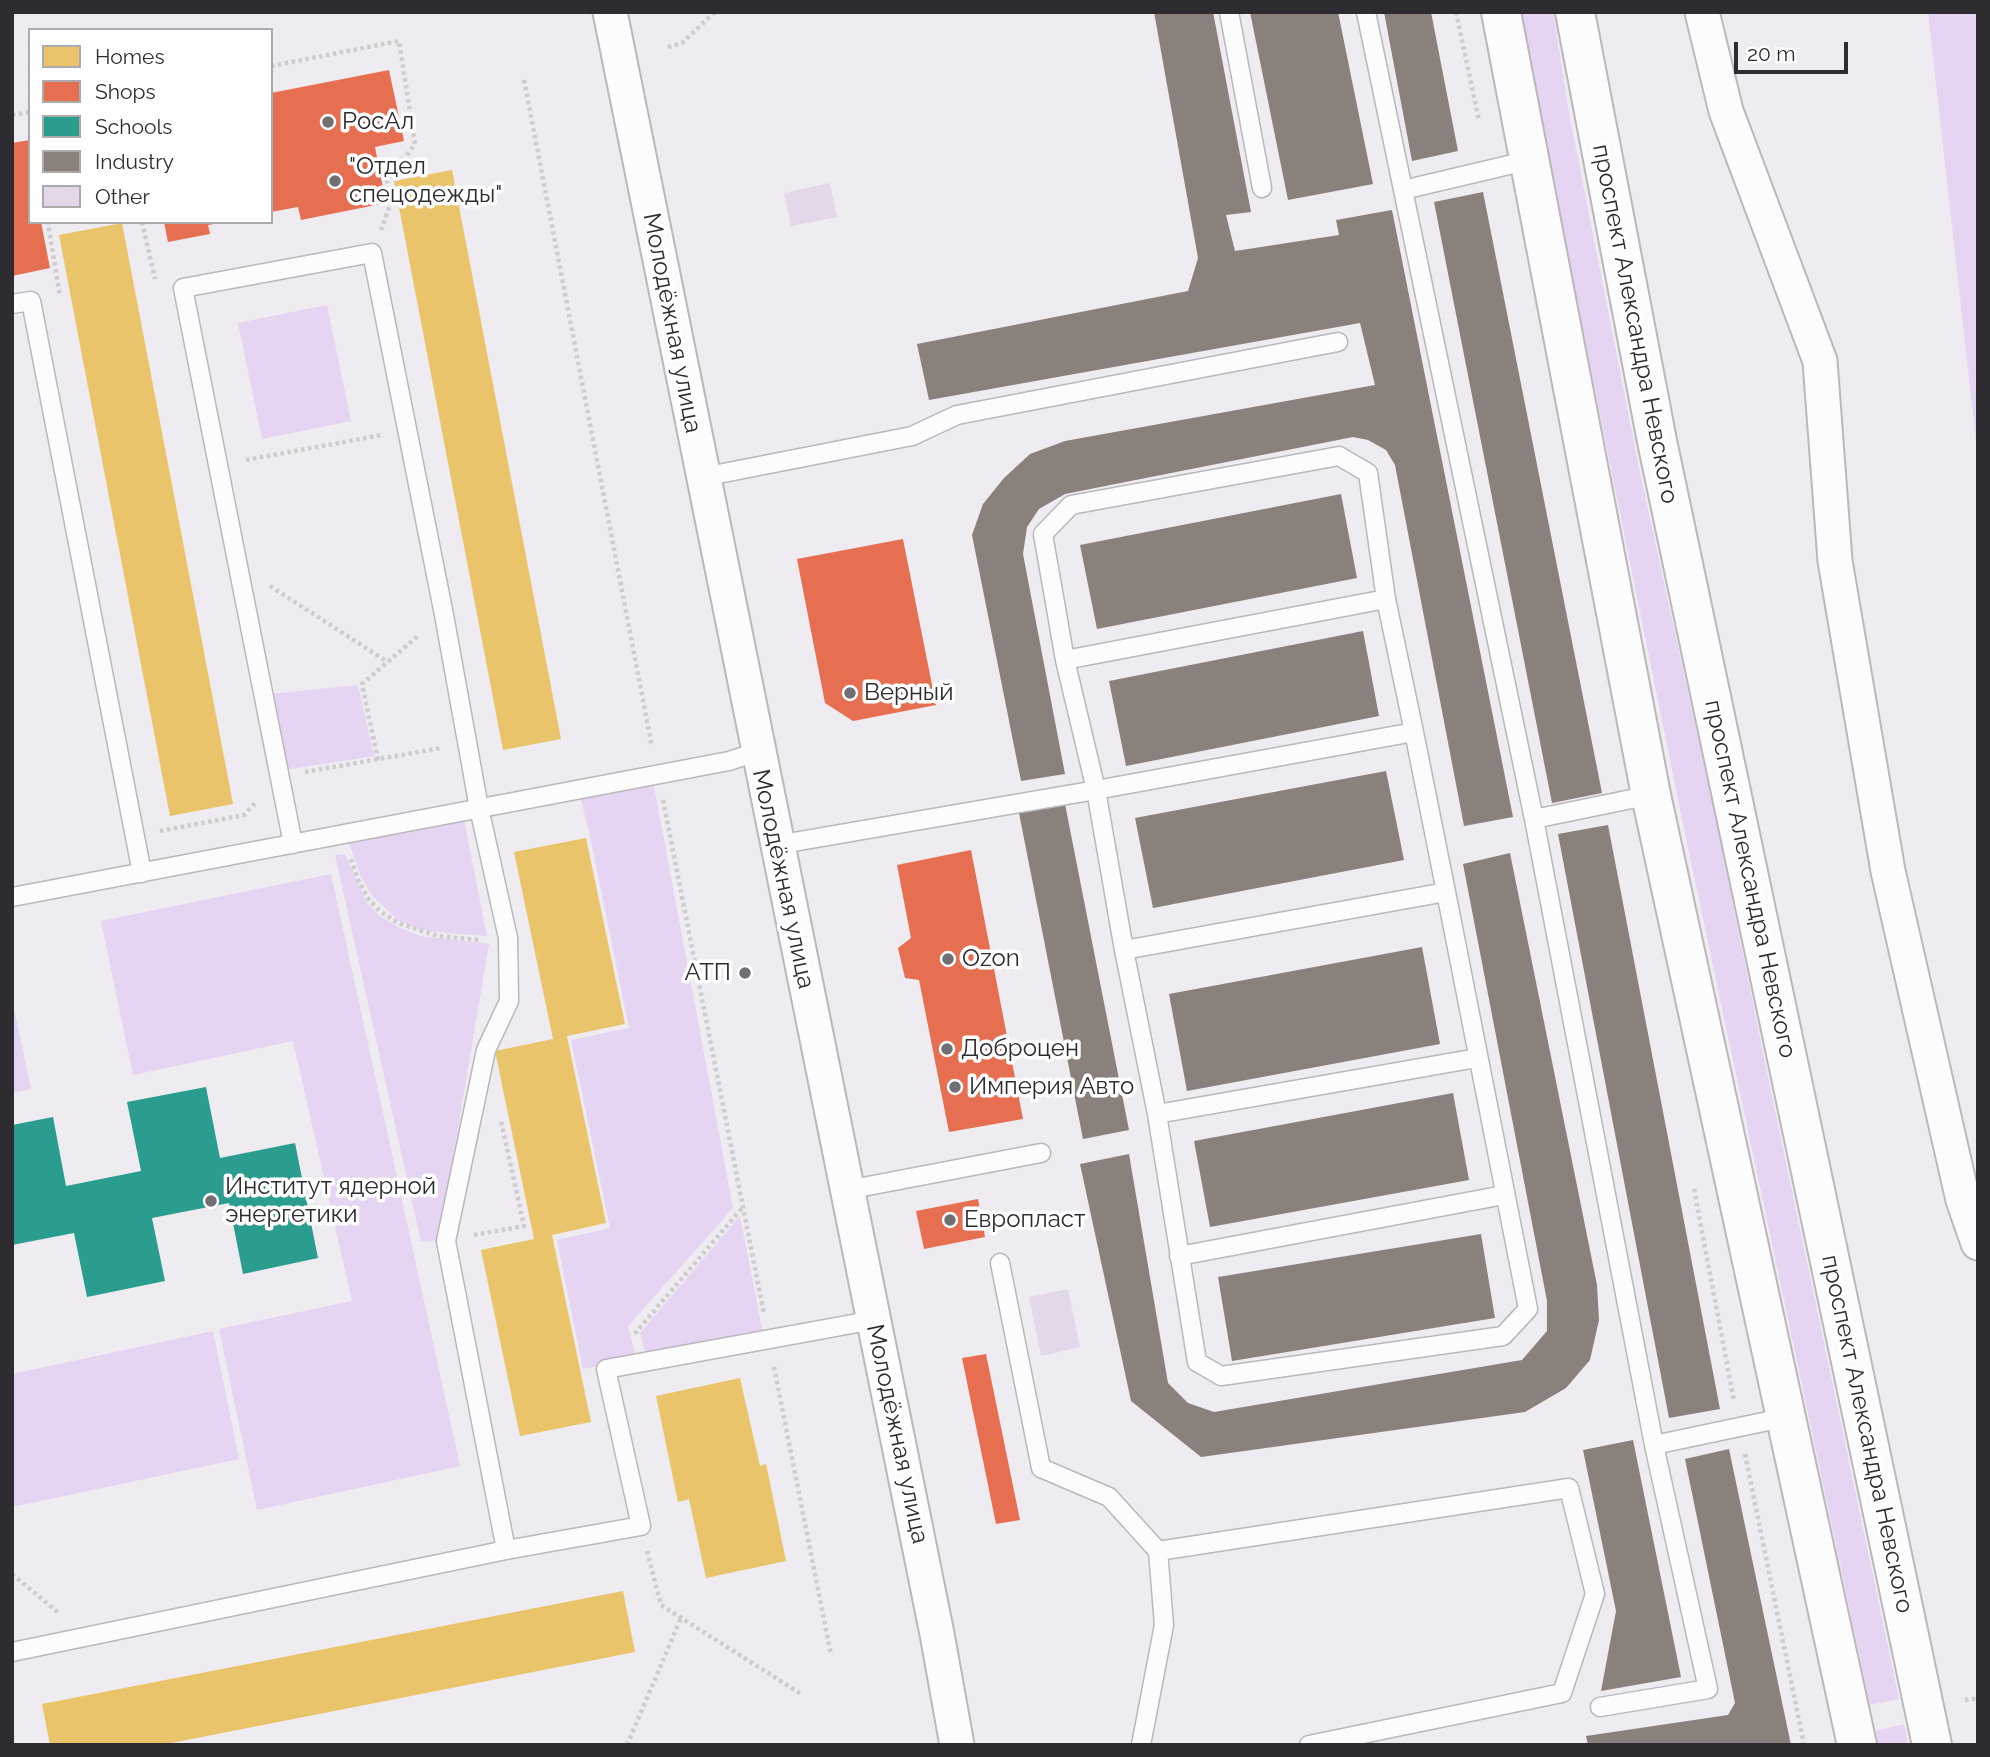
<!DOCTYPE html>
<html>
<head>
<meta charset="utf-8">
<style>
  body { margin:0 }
  #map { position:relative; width:1990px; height:1757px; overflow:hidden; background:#eeebf1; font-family:Raleway,sans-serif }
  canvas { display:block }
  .frame { position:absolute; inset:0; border:14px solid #2e2c30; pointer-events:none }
  .legend { position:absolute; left:28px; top:28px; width:245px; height:196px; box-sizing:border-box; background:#fff; border:2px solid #ababac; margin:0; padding:9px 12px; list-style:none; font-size:21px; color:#2e2c30 }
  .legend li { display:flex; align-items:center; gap:14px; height:35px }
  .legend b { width:35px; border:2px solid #ababac }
  .scale { position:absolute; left:1734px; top:42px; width:114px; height:32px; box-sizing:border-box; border:4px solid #2e2c30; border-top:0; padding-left:9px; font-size:21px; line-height:24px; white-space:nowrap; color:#2e2c30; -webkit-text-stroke:5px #fff; paint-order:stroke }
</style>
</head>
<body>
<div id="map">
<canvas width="1990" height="1757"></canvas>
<div class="frame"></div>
<ul class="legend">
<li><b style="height:19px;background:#e9c46a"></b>Homes</li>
<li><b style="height:19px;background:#e76f51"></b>Shops</li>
<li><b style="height:19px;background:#2a9d8f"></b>Schools</li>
<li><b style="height:19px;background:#8a817c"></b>Industry</li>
<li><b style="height:19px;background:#e2d8ea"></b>Other</li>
</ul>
<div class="scale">20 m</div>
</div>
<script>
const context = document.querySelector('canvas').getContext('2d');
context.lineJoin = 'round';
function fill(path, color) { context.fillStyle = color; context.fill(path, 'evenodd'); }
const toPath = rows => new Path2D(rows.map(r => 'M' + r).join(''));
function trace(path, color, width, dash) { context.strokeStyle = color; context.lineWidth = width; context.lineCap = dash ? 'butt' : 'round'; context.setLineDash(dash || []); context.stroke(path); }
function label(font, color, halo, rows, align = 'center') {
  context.font = font + ' Raleway,sans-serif'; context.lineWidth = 7; context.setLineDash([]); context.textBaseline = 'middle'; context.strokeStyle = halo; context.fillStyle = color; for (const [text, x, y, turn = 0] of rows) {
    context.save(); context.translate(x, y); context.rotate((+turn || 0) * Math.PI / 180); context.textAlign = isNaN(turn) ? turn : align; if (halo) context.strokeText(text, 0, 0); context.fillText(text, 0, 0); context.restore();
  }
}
fill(toPath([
  [1522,12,1553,12,1569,113,1639,468,1718,830,1770,1087,1899,1699,1870,1705,1683,824,1541,123],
  [1928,12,1978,12,1978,458],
  [327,305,351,421,262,439,238,323],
  [358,685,374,756,285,770,270,694],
  [653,781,733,1208,628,1326,636,1358,583,1369,557,1240,610,1228,571,1040,629,1028,590,836,580,796],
  [463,815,487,936,437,932,415,928,398,920,372,896,361,876,347,838],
  [345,854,367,903,380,916,398,927,420,936,489,944,439,1240,421,1242,335,855],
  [331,874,460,1466,257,1510,219,1329,352,1301,293,1041,133,1075,101,921],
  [12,999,31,1089,12,1093],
  [740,1216,763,1334,647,1358,640,1333],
  [213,1331,239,1459,12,1507,12,1374],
  [1904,1724,1908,1745,1879,1745,1876,1731]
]), '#e6d4f3');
fill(toPath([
  [452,170,561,739,503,750,394,181],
  [122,223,233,804,170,816,59,235],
  [586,838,625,1024,567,1036,606,1223,552,1235,591,1422,520,1436,481,1250,534,1239,495,1051,553,1039,514,852],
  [740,1378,760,1466,766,1464,786,1561,706,1578,689,1499,678,1502,656,1396],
  [623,1591,635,1652,161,1745,50,1745,42,1704]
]), '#e9c46a');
fill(toPath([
  [389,70,404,141,375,147,386,203,301,220,298,207,271,212,271,93],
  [30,140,30,222,41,222,50,268,12,276,12,143],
  [164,222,214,222,214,224,208,225,210,234,168,242],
  [903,539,936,705,853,721,825,703,797,559],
  [971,850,1023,1119,949,1132,919,980,905,978,898,948,911,938,897,865],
  [978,1199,985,1237,924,1249,916,1211],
  [986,1354,1020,1520,996,1524,962,1358]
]), '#e76f51');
fill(toPath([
  [206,1087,220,1158,295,1143,318,1258,243,1274,229,1203,152,1218,165,1281,87,1297,74,1233,12,1245,12,1125,53,1117,66,1186,141,1171,127,1102]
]), '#2a9d8f');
fill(toPath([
  [1154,12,1213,12,1251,212,1226,215,1235,251,1339,235,1336,220,1392,210,1513,817,1464,826,1395,465,1386,450,1368,440,1353,437,1065,494,1039,509,1027,527,1023,554,1065,774,1021,781,972,535,983,504,1004,478,1030,454,1065,441,1375,385,1360,323,929,400,917,344,1188,291,1198,258],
  [1250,12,1338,12,1373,184,1288,200],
  [1384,12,1431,12,1458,151,1412,161],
  [1483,192,1602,793,1552,803,1434,202],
  [1341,494,1357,578,1097,629,1080,545],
  [1363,631,1379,716,1126,766,1109,681],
  [1386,771,1404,860,1153,908,1135,818],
  [1065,804,1129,1130,1083,1139,1019,813],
  [1608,825,1720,1409,1669,1418,1558,834],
  [1510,853,1597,1285,1599,1320,1590,1360,1566,1388,1525,1412,1201,1457,1131,1401,1080,1164,1129,1154,1168,1383,1188,1403,1214,1412,1522,1360,1547,1331,1547,1301,1463,864],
  [1422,947,1440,1044,1187,1091,1169,994],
  [1453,1093,1469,1180,1210,1227,1194,1141],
  [1481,1234,1495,1318,1232,1361,1218,1277],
  [1633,1440,1681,1677,1601,1691,1616,1611,1583,1450],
  [1729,1449,1791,1745,1588,1745,1586,1736,1728,1715,1735,1703,1685,1459]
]), '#8a817c');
fill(toPath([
  [830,183,837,217,791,226,784,193],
  [1068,1289,1080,1347,1041,1356,1029,1297]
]), '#e2d8ea');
const lane = toPath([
  [1229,12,1262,188],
  [1366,12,1534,819,1654,1445,1708,1689,1600,1707],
  [1403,190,1530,160],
  [12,304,31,301,142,873],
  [703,477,912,436,957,415,1338,342],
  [1065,660,1386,599],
  [1534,819,1651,795],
  [776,845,1096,790,1124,950,1157,1114,1197,1362,1221,1376,1503,1336,1528,1309,1446,892,1414,732,1386,599,1368,473,1339,456,1071,505,1043,534,1065,660,1096,790,1414,732],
  [12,897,729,761,757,752],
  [1124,950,1446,892],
  [1157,1114,1477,1058],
  [847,1190,1041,1153],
  [1179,1256,1504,1195],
  [1000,1263,1041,1468,1109,1497,1158,1551],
  [1654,1445,1787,1417],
  [506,1550,641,1526,606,1369,874,1320],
  [12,1652,506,1550,446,1241,486,1050,509,1001,508,938,479,808,444,615,372,253,183,288,293,844],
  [1141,1745,1164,1625,1158,1551,1569,1488,1595,1594,1562,1693,1309,1745]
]);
const street = toPath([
  [610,12,937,1634,957,1745],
  [1702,12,1726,111,1820,361,1835,561,1888,871,1963,1200,1978,1243]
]);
const secondary = toPath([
  [1501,12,1651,795,1857,1745],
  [1575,12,1657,441,1932,1745]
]);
trace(lane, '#bab8bc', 21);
trace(street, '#bab8bc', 37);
trace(secondary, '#bab8bc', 42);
trace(toPath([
  [1456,12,1479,121],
  [668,47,682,43,715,12],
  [271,66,399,41,415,144,387,181,391,202,381,230],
  [524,80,652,747],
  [12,115,30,112],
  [50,222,48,223,60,296],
  [142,222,155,279],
  [246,460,382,435],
  [270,586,386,661],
  [378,760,362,684,419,635],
  [305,772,441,748],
  [663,800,764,1314],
  [160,831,244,815,256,802],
  [351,859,358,880,369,900,380,911,398,923,438,936,479,940],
  [1694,1189,1734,1401],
  [474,1235,524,1226,501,1121],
  [637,1334,636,1332,743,1207],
  [774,1367,831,1655],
  [1745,1454,1804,1745],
  [647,1551,661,1605,801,1694],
  [12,1574,60,1614],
  [1965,1700,1978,1698],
  [627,1745,681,1618]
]), '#cecdce', 4.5, [3.5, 3.5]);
trace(lane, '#fcfcfd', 18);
trace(street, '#fcfcfd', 33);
trace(secondary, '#fcfcfd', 38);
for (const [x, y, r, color] of [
  [328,122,7,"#716f74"],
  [335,181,7,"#716f74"],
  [850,693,7,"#716f74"],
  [948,959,7,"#716f74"],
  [745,973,7,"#716f74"],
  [947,1049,7,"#716f74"],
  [955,1087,7,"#716f74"],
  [211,1201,7,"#716f74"],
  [950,1220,7,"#716f74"]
]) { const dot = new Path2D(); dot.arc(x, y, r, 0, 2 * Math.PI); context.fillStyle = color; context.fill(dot); trace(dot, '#fff', 2.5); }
label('24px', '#2e2c30', '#fff', [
  ["РосАл",342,122],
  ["\"Отдел",349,167],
  ["спецодежды\"",349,195],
  ["Верный",864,693],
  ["Ozon",962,959],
  ["АТП",731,973,"right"],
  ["Доброцен",961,1049],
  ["Империя Авто",969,1087],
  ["Институт ядерной",225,1187],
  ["энергетики",225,1215],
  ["Европласт",964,1220]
], 'left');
label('24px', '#2e2c30', '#fff', [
  ["Молодёжная улица",672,323,79],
  ["проспект Александра Невского",1635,324,79],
  ["Молодёжная улица",783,879,78],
  ["проспект Александра Невского",1750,879,78],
  ["Молодёжная улица",897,1434,78],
  ["проспект Александра Невского",1867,1434,78]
]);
</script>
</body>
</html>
